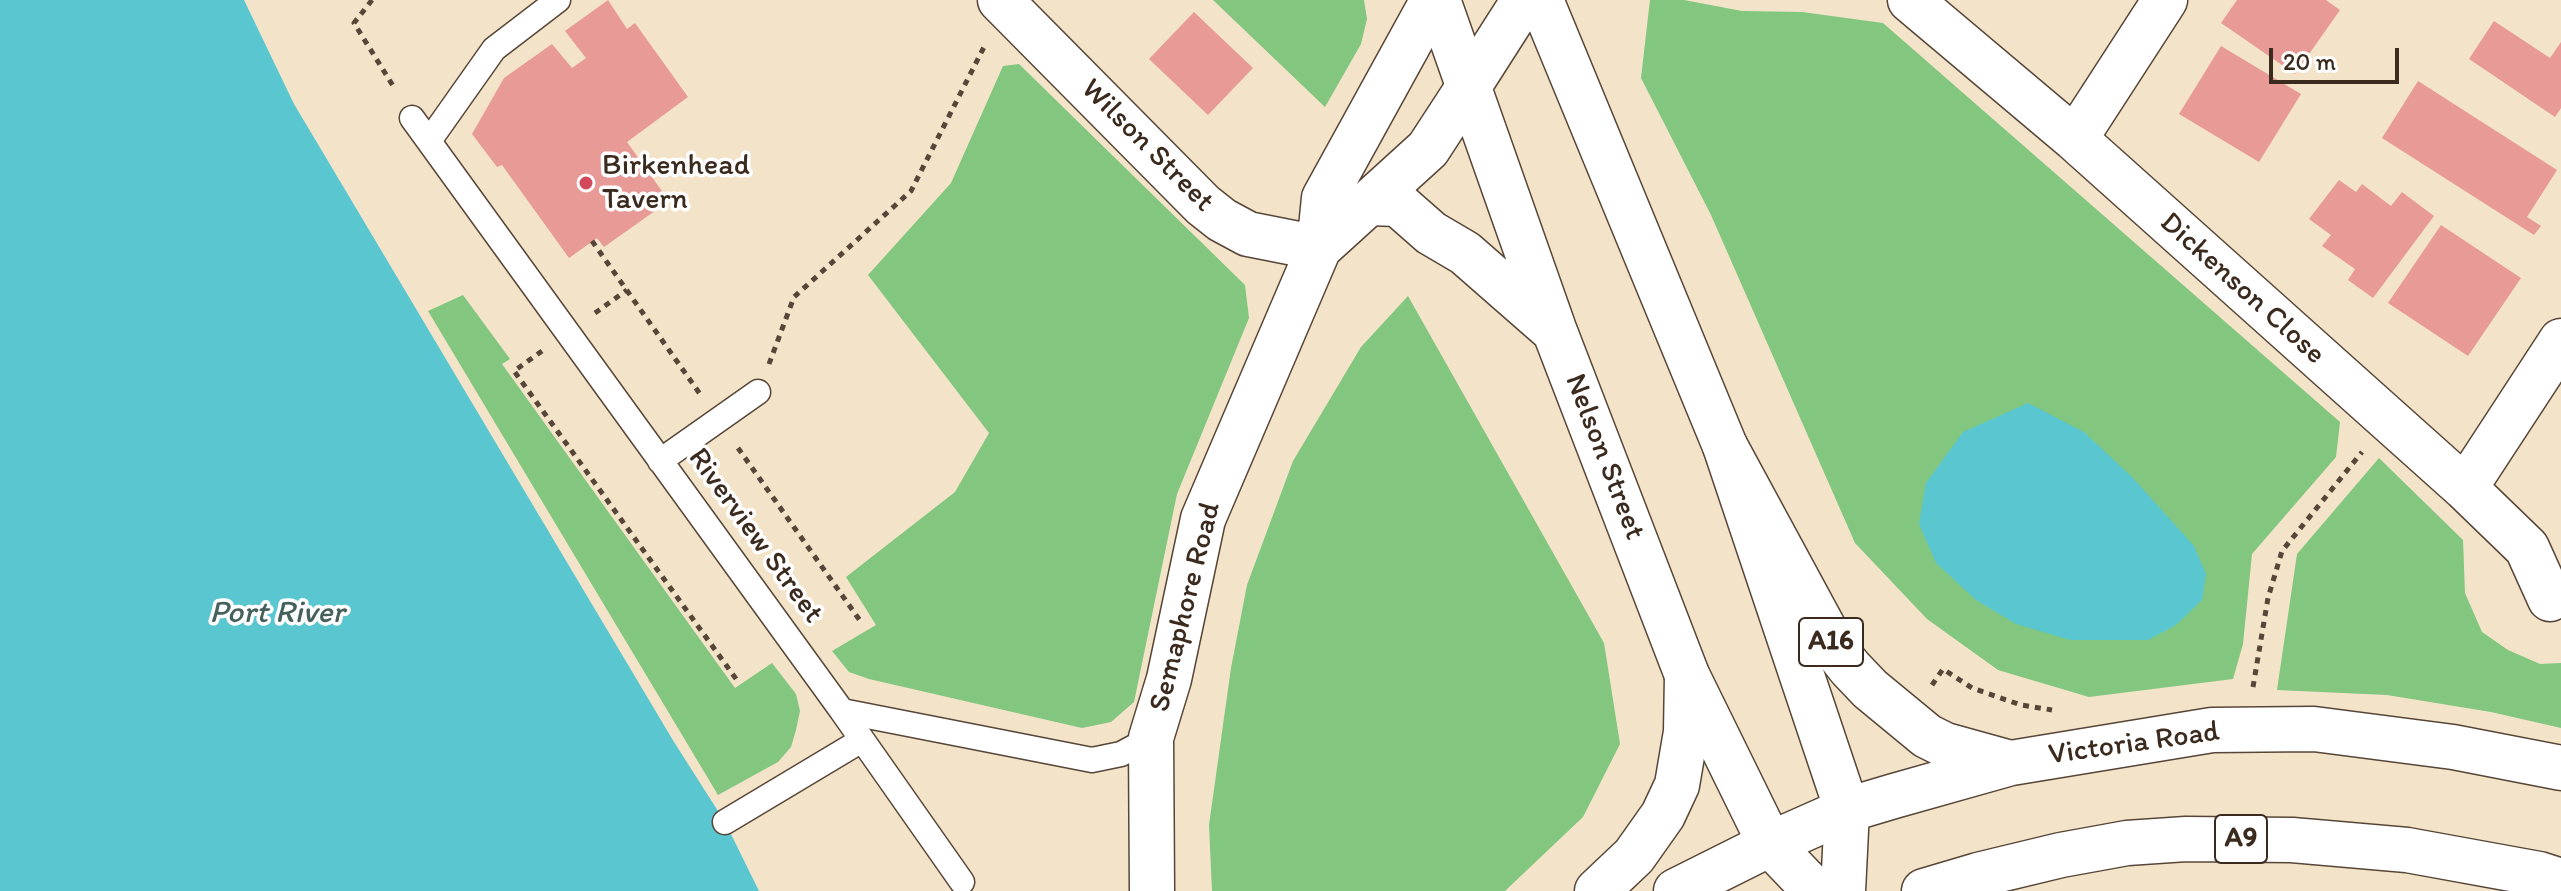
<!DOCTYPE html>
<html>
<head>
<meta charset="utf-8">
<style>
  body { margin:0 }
  #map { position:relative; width:2561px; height:891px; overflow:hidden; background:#f3e3c8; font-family:Itim,sans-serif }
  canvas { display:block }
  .scale { position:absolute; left:2269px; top:48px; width:130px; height:36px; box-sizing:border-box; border:4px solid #3b2a1e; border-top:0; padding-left:10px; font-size:24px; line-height:28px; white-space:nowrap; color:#3b2a1e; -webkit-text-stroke:6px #fff; paint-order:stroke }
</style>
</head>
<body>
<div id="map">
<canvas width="2561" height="891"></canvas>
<div class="scale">20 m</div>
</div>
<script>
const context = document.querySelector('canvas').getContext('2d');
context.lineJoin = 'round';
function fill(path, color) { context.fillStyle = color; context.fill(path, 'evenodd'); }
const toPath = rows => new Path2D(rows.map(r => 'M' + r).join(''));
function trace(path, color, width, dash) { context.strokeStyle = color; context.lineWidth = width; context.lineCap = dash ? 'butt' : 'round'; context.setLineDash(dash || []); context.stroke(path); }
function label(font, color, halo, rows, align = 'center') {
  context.font = font + ' Itim,sans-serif'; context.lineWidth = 7; context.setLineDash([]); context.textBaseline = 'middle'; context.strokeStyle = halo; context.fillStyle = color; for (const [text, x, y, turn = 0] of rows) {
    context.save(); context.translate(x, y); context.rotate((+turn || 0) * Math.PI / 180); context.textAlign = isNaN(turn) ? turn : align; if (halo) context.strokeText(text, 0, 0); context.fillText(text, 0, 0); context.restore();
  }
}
fill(toPath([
  [1213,0,1364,0,1367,19,1361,44,1325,107],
  [1650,0,1684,0,1742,11,1802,12,1883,23,2340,422,2336,457,2252,554,2243,644,2233,679,2089,697,1998,670,1927,619,1855,543,1711,215,1641,78],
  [1019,64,1245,285,1249,318,1177,494,1134,702,1111,722,1082,728,869,679,849,672,832,651,876,625,846,577,955,492,989,433,868,275,951,183,1003,66],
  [463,295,510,359,502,364,735,688,772,663,796,694,800,711,796,730,791,747,778,762,718,795,428,311],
  [1408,296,1604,643,1620,744,1583,817,1505,891,1212,891,1209,825,1231,668,1247,585,1293,461,1361,347],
  [2379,458,2463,540,2465,593,2482,632,2508,650,2540,664,2561,663,2561,728,2491,712,2387,695,2277,690,2297,554]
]), '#82c67f');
fill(toPath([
  [0,0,244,0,294,104,674,742,725,822,759,891,0,891],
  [2028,403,2084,432,2133,478,2194,546,2206,574,2202,600,2176,625,2148,640,2070,640,2016,624,1976,600,1936,563,1919,524,1926,483,1963,432]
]), '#59c6d0');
fill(toPath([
  [608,0,627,29,635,23,688,97,627,142,669,201,604,247,597,238,569,258,502,165,497,167,472,134,504,78,552,44,572,68,586,58,565,31],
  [2237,0,2326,0,2340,10,2295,74,2221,23],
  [1194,12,1253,68,1208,115,1149,59],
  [2494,21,2550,58,2561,42,2561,108,2555,117,2469,59],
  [2221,46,2301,94,2259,162,2179,114],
  [2418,81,2557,170,2527,217,2541,226,2534,235,2382,138],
  [2339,180,2356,192,2362,184,2391,206,2402,192,2434,216,2373,298,2348,280,2355,269,2322,246,2331,235,2309,219],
  [2441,225,2521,278,2468,356,2388,303]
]), '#e79a96');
const lane = toPath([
  [412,118,842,711,1092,760,1121,754,1151,738],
  [429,141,494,49,558,0],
  [660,461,758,392],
  [842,711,962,882],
  [725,822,862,740]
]);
const street = toPath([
  [1000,0,1203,205,1222,220,1248,234,1319,248],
  [1910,0,2075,139,2465,488,2527,548,2550,599],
  [2075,139,2165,0],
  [1319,248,1428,149,1469,86],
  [2465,488,2561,341],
  [1152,891,1151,738,1169,679,1203,519,1319,248,1324,198,1433,0]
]);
const secondary = toPath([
  [1438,0,1555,332,1687,675,1770,844,1815,891],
  [1541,0,1725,446,1847,810,1843,891],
  [1469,86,1524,0],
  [1369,203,1398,204,1431,233,1465,253,1553,330]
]);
const highway = toPath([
  [1725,446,1835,649,1850,668,1870,689,1927,736,1945,745,2010,763],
  [1597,891,1634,856,1663,815,1677,785,1686,732,1687,675],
  [1676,891,1770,844,1847,810,1894,796,2011,763,2212,730,2314,729,2453,747,2561,768],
  [1924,891,1978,875,2061,855,2127,843,2186,839,2292,840,2407,850,2539,874,2561,881]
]);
trace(lane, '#574638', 27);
trace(street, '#574638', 47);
trace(secondary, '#574638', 47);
trace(highway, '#574638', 47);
trace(toPath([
  [372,0,354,23,395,89],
  [592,241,700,394],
  [595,313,627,290],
  [542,351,514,371,739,683],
  [769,364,794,297,911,191,984,47],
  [738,448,861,622],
  [1932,685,1943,669,1972,688,2021,705,2052,710],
  [2253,687,2268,598,2282,551,2362,452]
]), '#574638', 5, [6, 6]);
trace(lane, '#fff', 24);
trace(street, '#fff', 44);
trace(secondary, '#fff', 44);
trace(highway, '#fff', 44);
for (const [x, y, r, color] of [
  [586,183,8,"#d1495b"]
]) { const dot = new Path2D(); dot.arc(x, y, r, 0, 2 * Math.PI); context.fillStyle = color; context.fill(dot); trace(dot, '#fff', 3); }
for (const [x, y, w] of [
  [1831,642,64],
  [2241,839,52]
]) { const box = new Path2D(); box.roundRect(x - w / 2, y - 24, w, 48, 6); context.fillStyle = '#fff'; context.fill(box); trace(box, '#3b2a1e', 2); }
label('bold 28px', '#3b2a1e', null, [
  ["A16",1831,642],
  ["A9",2241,839]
]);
label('30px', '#3b2a1e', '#fff', [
  ["Wilson Street",1147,146,45],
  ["Dickenson Close",2242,289,42],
  ["Nelson Street",1604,457,69],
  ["Riverview Street",755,536,54],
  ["Semaphore Road",1186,607,-76],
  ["Victoria Road",2134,744,-8]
]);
label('30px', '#3b2a1e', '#fff', [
  ["Birkenhead",602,166],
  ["Tavern",602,200]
], 'left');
label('italic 32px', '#46615c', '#fff', [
  ["Port River",277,614]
]);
</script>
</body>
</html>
